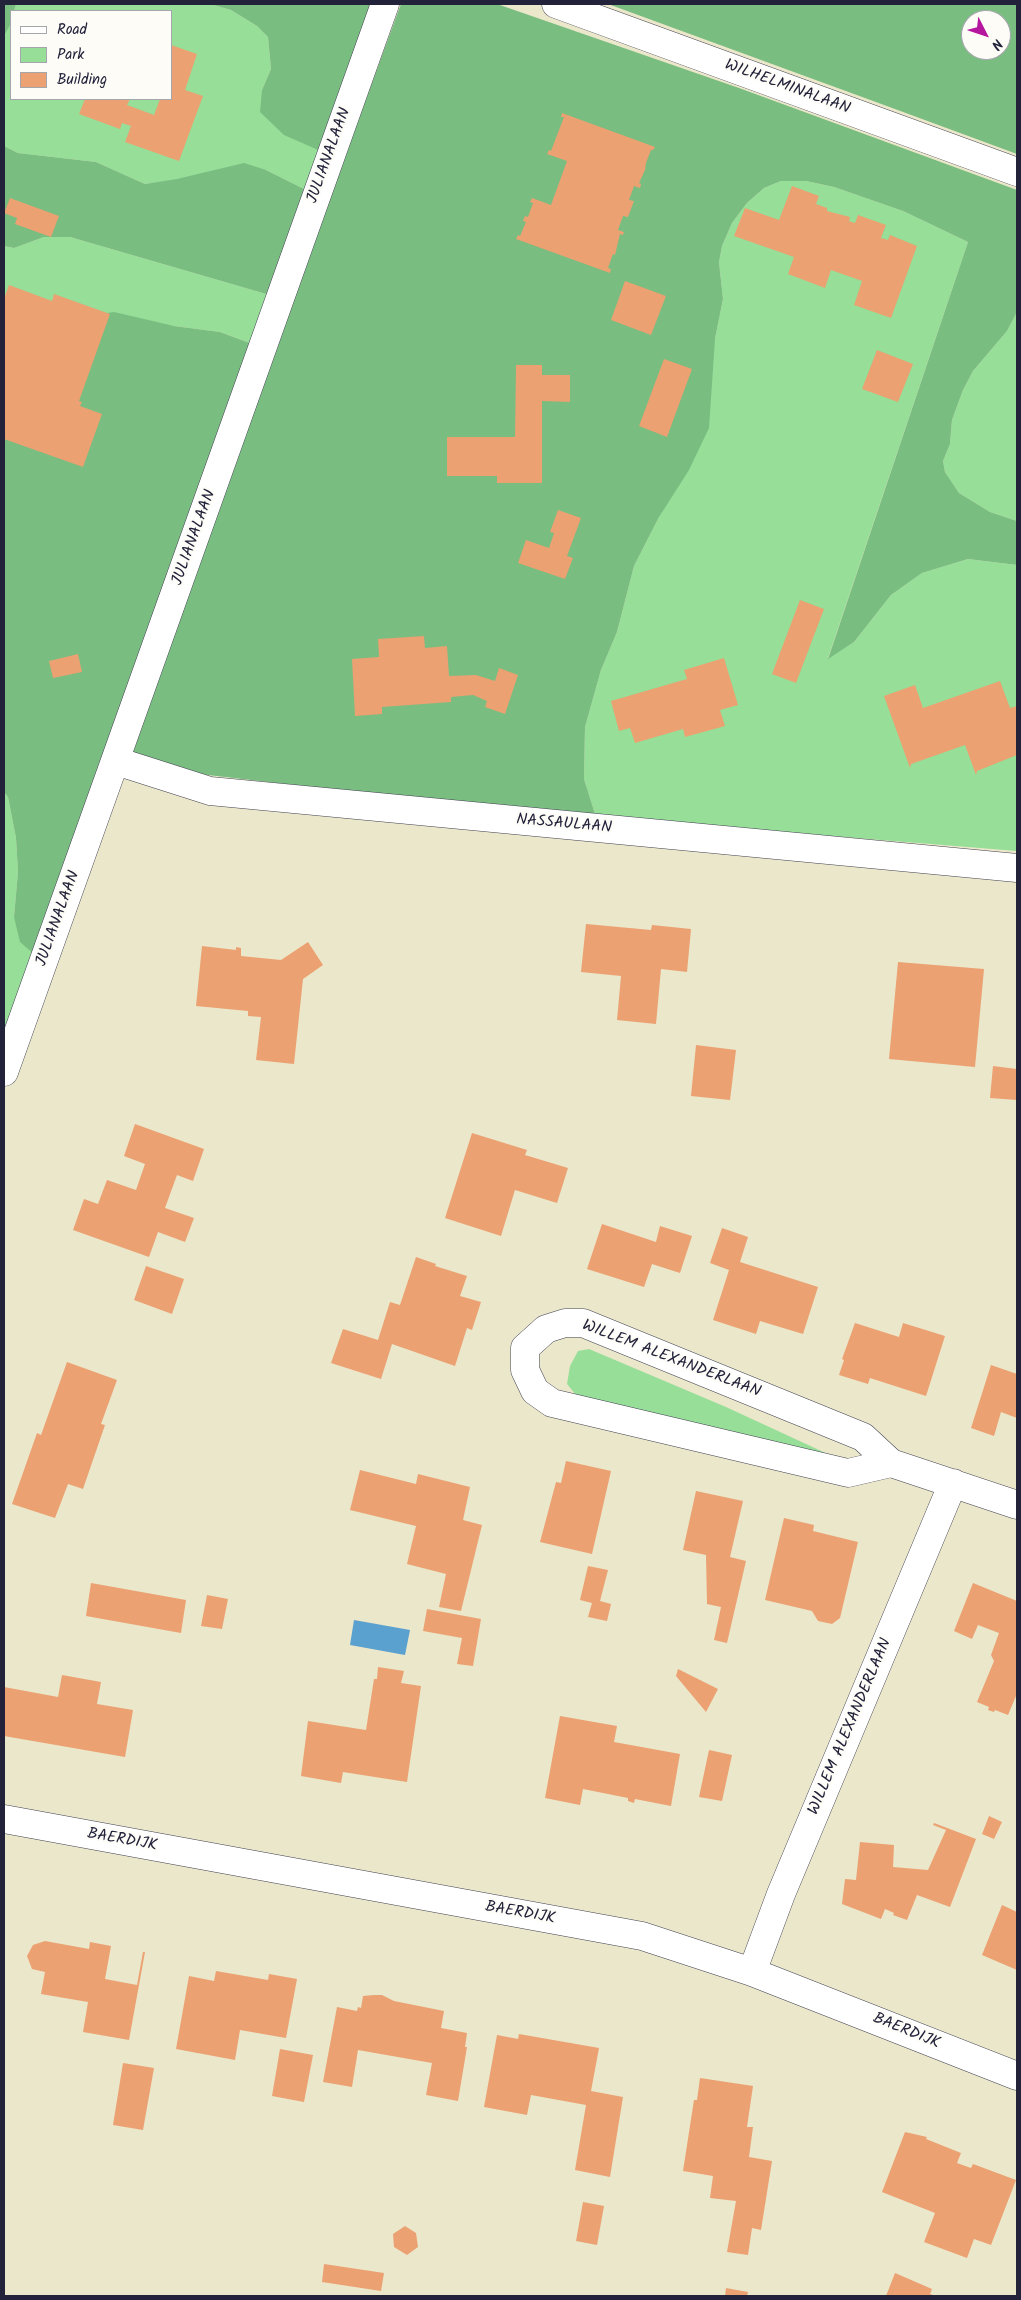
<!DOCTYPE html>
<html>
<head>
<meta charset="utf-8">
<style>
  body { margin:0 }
  #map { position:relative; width:1021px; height:2300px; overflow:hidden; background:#ebe7ca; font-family:Kalam,sans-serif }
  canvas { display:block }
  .frame { position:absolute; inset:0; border:5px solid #22223b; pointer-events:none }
  .legend { position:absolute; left:10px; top:10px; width:162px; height:90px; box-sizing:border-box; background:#fdfcf7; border:1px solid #a5a5ac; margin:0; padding:6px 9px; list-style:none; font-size:15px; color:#22223b }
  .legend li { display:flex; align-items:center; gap:10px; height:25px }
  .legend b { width:25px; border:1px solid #a5a5ac }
  .north { position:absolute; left:961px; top:10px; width:50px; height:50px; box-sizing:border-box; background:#fdfcf7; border:1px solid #a5a5ac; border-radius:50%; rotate:131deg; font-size:14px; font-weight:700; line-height:20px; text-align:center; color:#22223b }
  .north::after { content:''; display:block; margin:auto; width:18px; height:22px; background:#b5179e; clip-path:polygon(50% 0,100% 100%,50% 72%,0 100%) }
</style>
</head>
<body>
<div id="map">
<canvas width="1021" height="2300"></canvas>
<div class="frame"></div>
<ul class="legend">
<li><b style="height:6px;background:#fff"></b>Road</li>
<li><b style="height:14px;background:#97de98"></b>Park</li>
<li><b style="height:14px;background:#eba172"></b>Building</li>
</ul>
<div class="north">N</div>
</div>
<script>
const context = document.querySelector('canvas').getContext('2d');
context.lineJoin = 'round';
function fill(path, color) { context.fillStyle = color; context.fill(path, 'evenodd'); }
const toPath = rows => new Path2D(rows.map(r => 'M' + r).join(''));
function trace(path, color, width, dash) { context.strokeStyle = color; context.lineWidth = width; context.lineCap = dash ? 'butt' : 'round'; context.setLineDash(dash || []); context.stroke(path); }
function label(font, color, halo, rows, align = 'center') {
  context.font = font + ' Kalam,sans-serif'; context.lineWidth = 4.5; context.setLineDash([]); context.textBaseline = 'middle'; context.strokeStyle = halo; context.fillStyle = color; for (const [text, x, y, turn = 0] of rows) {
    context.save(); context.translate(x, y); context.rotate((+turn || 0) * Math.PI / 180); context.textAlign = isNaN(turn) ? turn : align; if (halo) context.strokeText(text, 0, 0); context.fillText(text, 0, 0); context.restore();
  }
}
fill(toPath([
  [16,4,210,4,231,10,257,26,268,37,271,69,262,90,325,153,310,192,266,170,145,184,96,162,18,153,4,146,4,36,11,20,11,99,171,99,171,11,14,11],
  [781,181,806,181,834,187,903,211,968,242,828,658,854,642,891,595,922,573,968,559,1017,565,1017,851,596,817,584,779,585,727,601,670,617,632,634,566,659,517,715,339,723,299,719,262,722,246,732,223,747,203,764,188],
  [44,237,70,237,273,296,255,345,220,332,174,326,4,414,4,246,14,248],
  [1017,312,1017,521,990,512,959,493,945,472,943,461,950,444,952,420,963,390,973,371,1007,331],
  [4,792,8,797,16,838,18,872,14,917,35,955,4,1040],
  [589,1349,726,1407,832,1456,576,1395,567,1384,570,1366,578,1351]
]), '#97de98');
fill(toPath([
  [4,4,16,4,14,11,11,11,10,25,4,36],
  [210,4,379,4,325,153,284,135,260,112,262,90,271,69,268,37,257,26,231,10],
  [401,4,497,4,739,88,1017,190,1017,312,1007,331,973,371,963,390,952,420,950,444,943,461,945,472,959,493,990,512,1017,521,1017,565,968,559,922,573,891,595,854,642,828,659,968,242,903,211,834,187,806,181,781,181,764,188,747,203,732,223,722,246,719,262,723,299,715,339,709,428,689,470,659,517,634,566,617,632,601,670,585,727,584,779,596,817,503,809,121,765],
  [608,4,1017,4,1017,154,895,109],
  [971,20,1001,20,1001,50,971,50],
  [4,146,18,153,96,162,145,184,177,179,244,163,266,170,310,192,273,296,70,237,44,237,14,248,4,246],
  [114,312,174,326,220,332,255,345,35,955,20,942,14,917,18,872,16,838,8,797,4,792,4,414,44,315,94,315]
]), '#79bd80');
fill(toPath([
  [354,1620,410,1630,405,1655,350,1645]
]), '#5aa1d0');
fill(toPath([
  [171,45,197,54,185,90,203,96,179,161,125,142,131,126,122,123,120,129,79,114,85,99,130,99,127,105,154,115,160,99,171,99],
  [562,113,655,147,653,150,651,150,646,163,645,170,639,183,641,184,640,188,634,186,629,200,634,201,628,217,623,216,618,230,624,232,623,235,620,234,615,255,613,254,608,268,611,269,610,273,516,239,518,235,520,236,526,222,523,221,525,216,528,217,533,203,530,202,532,198,551,205,567,161,547,154,549,150,551,151,564,117,561,117],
  [792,186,819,196,816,204,827,208,827,211,850,217,849,221,855,223,858,215,886,225,881,238,888,240,890,235,917,246,891,318,854,305,862,281,831,270,825,288,788,274,794,257,734,236,745,208,779,220],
  [10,198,59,216,51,237,15,224,17,218,4,213],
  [625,281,666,296,651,335,611,320],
  [9,285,52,301,54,294,110,314,79,401,82,402,80,406,102,414,83,467,4,439,4,299],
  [877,350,913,364,898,402,862,389],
  [664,359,692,369,667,437,639,426],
  [516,365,542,365,542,375,570,375,570,402,542,401,542,483,497,483,497,476,447,476,447,437,515,437],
  [558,510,581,518,567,556,573,558,565,579,518,563,526,540,549,548,554,533,550,532],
  [800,600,824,609,796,683,772,674],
  [424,636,425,648,447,646,449,676,476,675,495,681,499,668,518,675,505,714,485,707,487,701,473,695,451,697,451,702,382,707,382,714,355,716,352,659,379,657,378,639],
  [78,654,82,672,53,678,49,661],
  [724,658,738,705,720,710,725,726,685,737,683,729,635,743,630,728,619,731,611,701,687,679,684,670],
  [1000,681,1010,708,1017,706,1017,755,977,771,976,775,965,745,911,764,910,768,884,696,915,685,923,708],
  [586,924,651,930,652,925,691,929,687,972,661,969,656,1024,617,1020,621,976,581,972],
  [308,942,323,965,303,979,294,1064,256,1060,261,1017,248,1016,248,1011,196,1006,202,946,236,950,236,947,241,948,241,956,281,960],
  [898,962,984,969,975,1067,889,1059],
  [696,1045,736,1050,730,1100,691,1096],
  [993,1066,1017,1069,1017,1100,990,1098],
  [135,1124,204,1149,193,1181,177,1175,165,1208,194,1218,185,1242,158,1232,149,1257,73,1230,84,1199,98,1204,107,1180,136,1190,145,1164,124,1156],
  [472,1133,527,1150,525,1155,568,1168,557,1203,515,1190,501,1236,445,1218],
  [602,1224,656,1242,660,1226,692,1236,680,1273,652,1264,644,1287,587,1269],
  [722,1228,748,1237,740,1262,818,1287,803,1334,760,1321,756,1334,713,1320,729,1270,710,1263],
  [416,1257,436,1264,435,1266,467,1276,460,1296,481,1302,472,1330,467,1328,455,1366,392,1344,381,1379,331,1363,343,1329,378,1340,390,1302,400,1305],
  [146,1266,184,1279,172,1314,134,1300],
  [855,1323,899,1337,903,1323,945,1336,926,1396,870,1378,868,1384,839,1375,844,1360,842,1359],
  [67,1362,117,1380,101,1424,105,1425,83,1489,68,1484,55,1518,12,1504,37,1433,41,1435],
  [991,1365,1017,1374,1017,1418,1001,1412,994,1436,971,1428],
  [566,1461,611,1471,592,1554,540,1542,556,1482,561,1483],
  [360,1470,416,1484,418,1474,470,1487,463,1520,482,1525,461,1611,439,1607,446,1574,407,1564,416,1526,350,1510],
  [696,1491,743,1501,730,1557,746,1561,727,1643,714,1640,721,1607,707,1604,706,1555,683,1550],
  [784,1518,814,1525,813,1531,858,1542,840,1618,832,1624,818,1621,812,1611,765,1600],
  [588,1566,608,1570,600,1601,611,1604,607,1621,588,1617,592,1603,580,1600],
  [91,1583,186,1600,181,1633,86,1616],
  [973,1583,1017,1601,1017,1696,1016,1696,1008,1715,995,1710,994,1712,988,1710,989,1707,977,1702,994,1661,991,1655,999,1633,978,1625,972,1639,954,1631],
  [207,1595,228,1599,222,1629,201,1626],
  [427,1609,481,1619,473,1666,457,1664,462,1638,423,1631],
  [378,1667,404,1671,401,1683,421,1686,407,1782,343,1772,341,1783,301,1776,308,1721,366,1730,374,1679,377,1679],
  [678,1669,718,1689,706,1712,676,1676],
  [62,1675,101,1682,97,1704,133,1710,125,1757,4,1736,4,1687,58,1697],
  [560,1716,617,1726,614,1742,680,1754,671,1806,635,1799,634,1803,628,1801,628,1798,583,1789,580,1805,545,1798],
  [709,1750,732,1755,722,1801,699,1797],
  [989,1816,1002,1822,994,1839,982,1834],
  [934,1823,976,1839,950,1907,917,1895,907,1920,893,1915,894,1913,885,1909,881,1919,842,1904,845,1879,856,1880,860,1842,894,1845,893,1867,928,1870,946,1830,933,1825],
  [1002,1905,1017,1912,1017,1970,982,1955],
  [45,1941,89,1949,90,1942,111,1946,105,1979,137,1985,143,1952,145,1952,129,2040,83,2032,88,2002,41,1994,45,1972,32,1969,27,1956,33,1945],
  [216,1971,268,1980,269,1974,297,1979,286,2038,240,2030,235,2060,176,2049,189,1976,214,1981],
  [374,1995,382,1995,394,2001,444,2011,441,2028,467,2033,465,2047,467,2047,458,2101,426,2095,432,2063,358,2050,352,2087,323,2082,337,2007,357,2011,358,2007,361,2008,363,1996],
  [519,2034,599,2048,591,2091,623,2097,610,2177,575,2170,586,2105,531,2095,527,2115,484,2107,497,2035,518,2039],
  [280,2049,313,2055,304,2102,272,2096],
  [123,2063,154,2068,143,2130,113,2125],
  [700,2078,753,2086,747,2127,753,2127,749,2157,772,2161,761,2230,752,2228,748,2255,727,2252,736,2201,710,2198,713,2176,683,2171,694,2100,697,2100],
  [905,2132,927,2137,926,2139,961,2153,957,2163,971,2168,973,2164,1016,2180,991,2245,974,2239,967,2258,924,2242,935,2213,882,2192],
  [583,2202,604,2206,597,2245,576,2241],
  [405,2226,416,2233,418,2247,407,2255,394,2247,393,2234],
  [324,2264,384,2273,381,2291,322,2282],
  [895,2273,932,2289,930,2294,936,2296,886,2296],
  [726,2288,748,2292,747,2296,725,2296]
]), '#eba172');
const minor = toPath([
  [556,4,1017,172],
  [116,761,210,791,1017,868],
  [4,1072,385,4],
  [891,1463,848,1473,552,1403,535,1391,525,1370,525,1348,546,1329,565,1323,583,1323,863,1437,891,1463,1017,1505],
  [4,1819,642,1936,752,1972,1017,2076],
  [752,1972,781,1894,953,1483]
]);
trace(minor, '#404050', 29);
trace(minor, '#fff', 28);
label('16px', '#22223b', '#fdfcf7', [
  ["WILHELMINALAAN",787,88,20],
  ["JULIANALAAN",330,156,-70],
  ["JULIANALAAN",195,538,-70],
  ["NASSAULAAN",564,825,5],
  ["JULIANALAAN",59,919,-70],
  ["WILLEM ALEXANDERLAAN",671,1360,21],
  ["WILLEM ALEXANDERLAAN",851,1727,-67],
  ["BAERDIJK",122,1841,10],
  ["BAERDIJK",520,1914,10],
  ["BAERDIJK",906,2032,22]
]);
</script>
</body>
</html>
